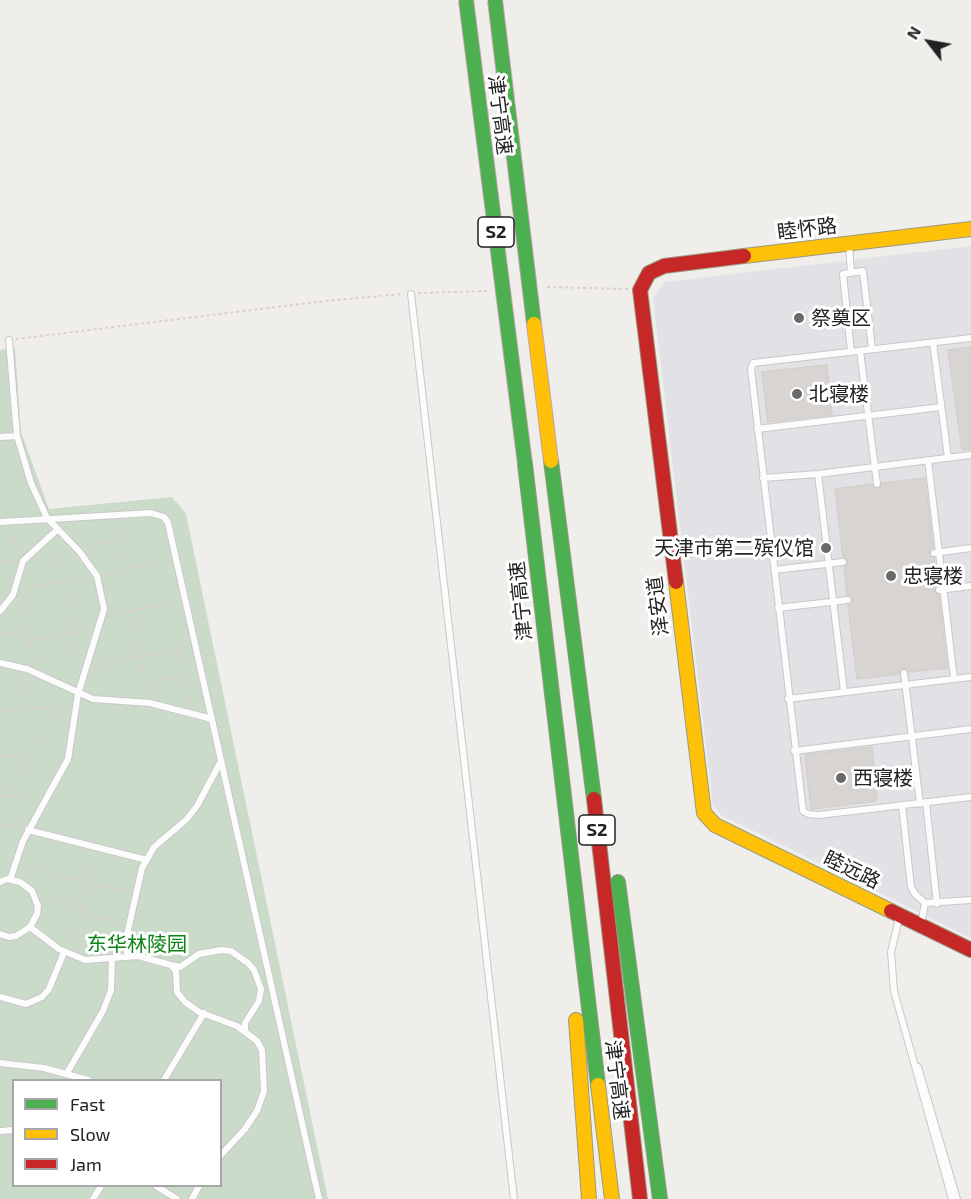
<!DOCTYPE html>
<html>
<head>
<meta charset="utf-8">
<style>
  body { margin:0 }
  #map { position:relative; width:971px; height:1199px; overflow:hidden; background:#f0eeeb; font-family:"Exo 2",sans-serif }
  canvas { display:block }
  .legend { position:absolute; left:12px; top:1079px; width:210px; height:108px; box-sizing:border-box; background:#fff; border:2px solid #a7a7a7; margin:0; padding:8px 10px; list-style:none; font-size:18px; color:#222 }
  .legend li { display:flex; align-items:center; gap:12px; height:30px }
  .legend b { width:30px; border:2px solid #a7a7a7 }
  .north { position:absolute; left:899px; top:12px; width:60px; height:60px; -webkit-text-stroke:4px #fff; paint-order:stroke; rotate:301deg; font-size:16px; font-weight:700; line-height:24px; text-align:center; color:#222 }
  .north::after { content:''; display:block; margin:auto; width:21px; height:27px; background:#222; clip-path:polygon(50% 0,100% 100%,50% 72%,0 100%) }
</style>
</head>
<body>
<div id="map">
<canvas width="971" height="1199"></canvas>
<ul class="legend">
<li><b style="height:8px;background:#4caf50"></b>Fast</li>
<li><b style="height:8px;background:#ffc107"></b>Slow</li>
<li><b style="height:8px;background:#c62828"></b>Jam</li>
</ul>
<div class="north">N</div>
</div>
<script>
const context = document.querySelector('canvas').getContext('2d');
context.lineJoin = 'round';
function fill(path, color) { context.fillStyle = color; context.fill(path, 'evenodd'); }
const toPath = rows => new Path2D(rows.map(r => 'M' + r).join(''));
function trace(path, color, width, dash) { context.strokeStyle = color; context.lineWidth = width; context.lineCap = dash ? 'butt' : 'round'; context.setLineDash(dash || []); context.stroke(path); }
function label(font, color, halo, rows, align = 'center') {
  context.font = font + ' "Exo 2","Noto Sans SC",sans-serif'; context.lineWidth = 6; context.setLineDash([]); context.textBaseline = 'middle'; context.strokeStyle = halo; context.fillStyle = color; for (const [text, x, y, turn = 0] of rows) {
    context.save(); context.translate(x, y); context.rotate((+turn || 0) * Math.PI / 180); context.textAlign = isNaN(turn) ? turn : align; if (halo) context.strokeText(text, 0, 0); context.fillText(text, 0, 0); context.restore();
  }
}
fill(toPath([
  [15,348,21,432,49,509,172,497,186,514,328,1199,0,1199,0,350],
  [14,1080,220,1080,220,1186,14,1186]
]), '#cadbca');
fill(toPath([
  [971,246,971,938,721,815,713,805,653,298,665,282]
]), '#e2e1e5');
const building = toPath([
  [971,347,971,449,962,450,948,350,971,347],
  [827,365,832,415,768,422,762,372,827,365],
  [925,478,933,548,929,553,934,558,938,585,934,590,939,595,947,668,909,672,903,668,899,674,857,679,848,605,853,599,847,595,844,567,848,562,843,557,835,489,872,484,877,489,882,483,925,478],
  [872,747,877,801,811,809,805,755,872,747]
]);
fill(building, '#d7d4d2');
trace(building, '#d3d0cc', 1.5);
const lane = toPath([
  [849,245,851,273],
  [411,294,514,1199],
  [971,338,753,363,751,369,803,811,808,814,819,815,971,797],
  [9,340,17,436,31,483,47,518,79,551,97,576,104,609,78,694,68,759,23,841,10,880],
  [933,342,948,458],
  [860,351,877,484],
  [851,352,843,274,863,271,872,349],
  [757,429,941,407],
  [0,437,17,436],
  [928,460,954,679],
  [818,474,844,692],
  [763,478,818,474,971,455],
  [0,522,151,513,164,517,168,523,319,1199],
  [934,553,971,548],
  [774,570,843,562],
  [939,590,971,586],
  [778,608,848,600],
  [0,611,13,595,23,561,58,529],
  [0,663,27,669,93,699,150,703,212,719],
  [904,673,920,804],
  [788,699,971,677],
  [794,751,971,729],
  [926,802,937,904],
  [902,805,911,887,915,894,925,903,971,900],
  [28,830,147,860],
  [0,882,7,879,20,882,32,891,38,906,37,914,30,927,16,936,9,937,0,934],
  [896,916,898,923,891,952,894,991,952,1199],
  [921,924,925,903],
  [30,927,59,949,85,960,138,956,171,965,176,971,177,992,185,1002,199,1012,237,1026,257,1041,262,1050,264,1091,257,1111,245,1129,220,1156],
  [127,957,126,939,142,868,154,847,186,820,197,806,221,761],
  [171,965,180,967,199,954,221,950,231,951,248,963,254,970,261,989,259,1001,245,1023,245,1030],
  [0,997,26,1004,42,997,49,989,64,952],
  [0,1063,44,1068,88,1080],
  [918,1067,957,1199],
  [67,1073,103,1011,111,990,112,959],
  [164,1080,204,1013],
  [0,1131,14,1130],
  [156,1186,177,1199],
  [93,1199,101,1186],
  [192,1199,199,1186]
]);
const fast = toPath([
  [551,461,594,799],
  [525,464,598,1085],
  [618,882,660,1199]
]);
const slow = toPath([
  [744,256,971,229],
  [676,582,704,813,715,825,891,911],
  [576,1020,589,1199],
  [598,1085,612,1199]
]);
const jam = toPath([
  [676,582,640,290,649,273,664,266,744,256],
  [594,799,640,1199],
  [891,911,971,950]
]);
trace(lane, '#c9c8c7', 8);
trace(fast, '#999a82', 16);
trace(slow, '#999a82', 16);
trace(jam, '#999a82', 16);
trace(toPath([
  [547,287,628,289],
  [418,293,487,291],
  [16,339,325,301,403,294],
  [117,523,128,567],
  [14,530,17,554],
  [57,540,78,662],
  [85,547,121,539],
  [0,563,15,560],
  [104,574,168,559],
  [24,589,89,577],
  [22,595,34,664],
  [130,611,149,696],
  [111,615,176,602],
  [0,635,27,631],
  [30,641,89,631],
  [179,649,191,704],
  [94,666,188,647],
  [146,684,193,674],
  [10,710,28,679],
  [0,711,69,706],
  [0,756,30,754],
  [0,796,39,794],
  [7,796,58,707],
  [0,826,24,824],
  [23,867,81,882,85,886,91,882,85,879,81,882],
  [87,879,93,855],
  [90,883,128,892],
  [55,900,81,906],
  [81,914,121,923],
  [77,949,85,886]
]), '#dccecd', 2, [3, 3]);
trace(lane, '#fdfcfc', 6);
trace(fast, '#4caf50', 14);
trace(slow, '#ffc107', 14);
trace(jam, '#c62828', 14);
const fastBridge = toPath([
  [466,0,525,464],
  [495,0,534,324]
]);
const slowBridge = toPath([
  [534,324,551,461]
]);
trace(fastBridge, '#c5a2ac', 16, []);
trace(slowBridge, '#c5a2ac', 16, []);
trace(fastBridge, '#4caf50', 14);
trace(slowBridge, '#ffc107', 14);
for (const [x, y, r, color] of [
  [799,318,6,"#6a6968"],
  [797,394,6,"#6a6968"],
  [826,548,6,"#6a6968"],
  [891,576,6,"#6a6968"],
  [841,778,6,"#6a6968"]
]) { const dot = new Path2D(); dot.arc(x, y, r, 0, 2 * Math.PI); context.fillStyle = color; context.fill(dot); trace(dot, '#fff', 2); }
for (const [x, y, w] of [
  [496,232,36],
  [597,830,36]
]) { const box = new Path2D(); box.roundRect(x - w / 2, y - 15, w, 30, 4.5); context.fillStyle = '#fff'; context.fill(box); trace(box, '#222', 1.5); }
label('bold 18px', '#222', null, [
  ["S2",496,232],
  ["S2",597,830]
]);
label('20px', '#222', '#fff', [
  ["津宁高速",500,115,83],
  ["睦怀路",807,229,-7],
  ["津宁高速",521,601,-96],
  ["泽安道",658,606,-97],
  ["睦远路",852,870,26],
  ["津宁高速",617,1080,83]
]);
label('20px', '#222', '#fff', [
  ["祭奠区",811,318],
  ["北寝楼",809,394],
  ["天津市第二殡仪馆",814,548,"right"],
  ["忠寝楼",903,576],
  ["西寝楼",853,778]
], 'left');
label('20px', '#0c8416', '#fff', [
  ["东华林陵园",137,944]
]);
</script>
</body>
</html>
